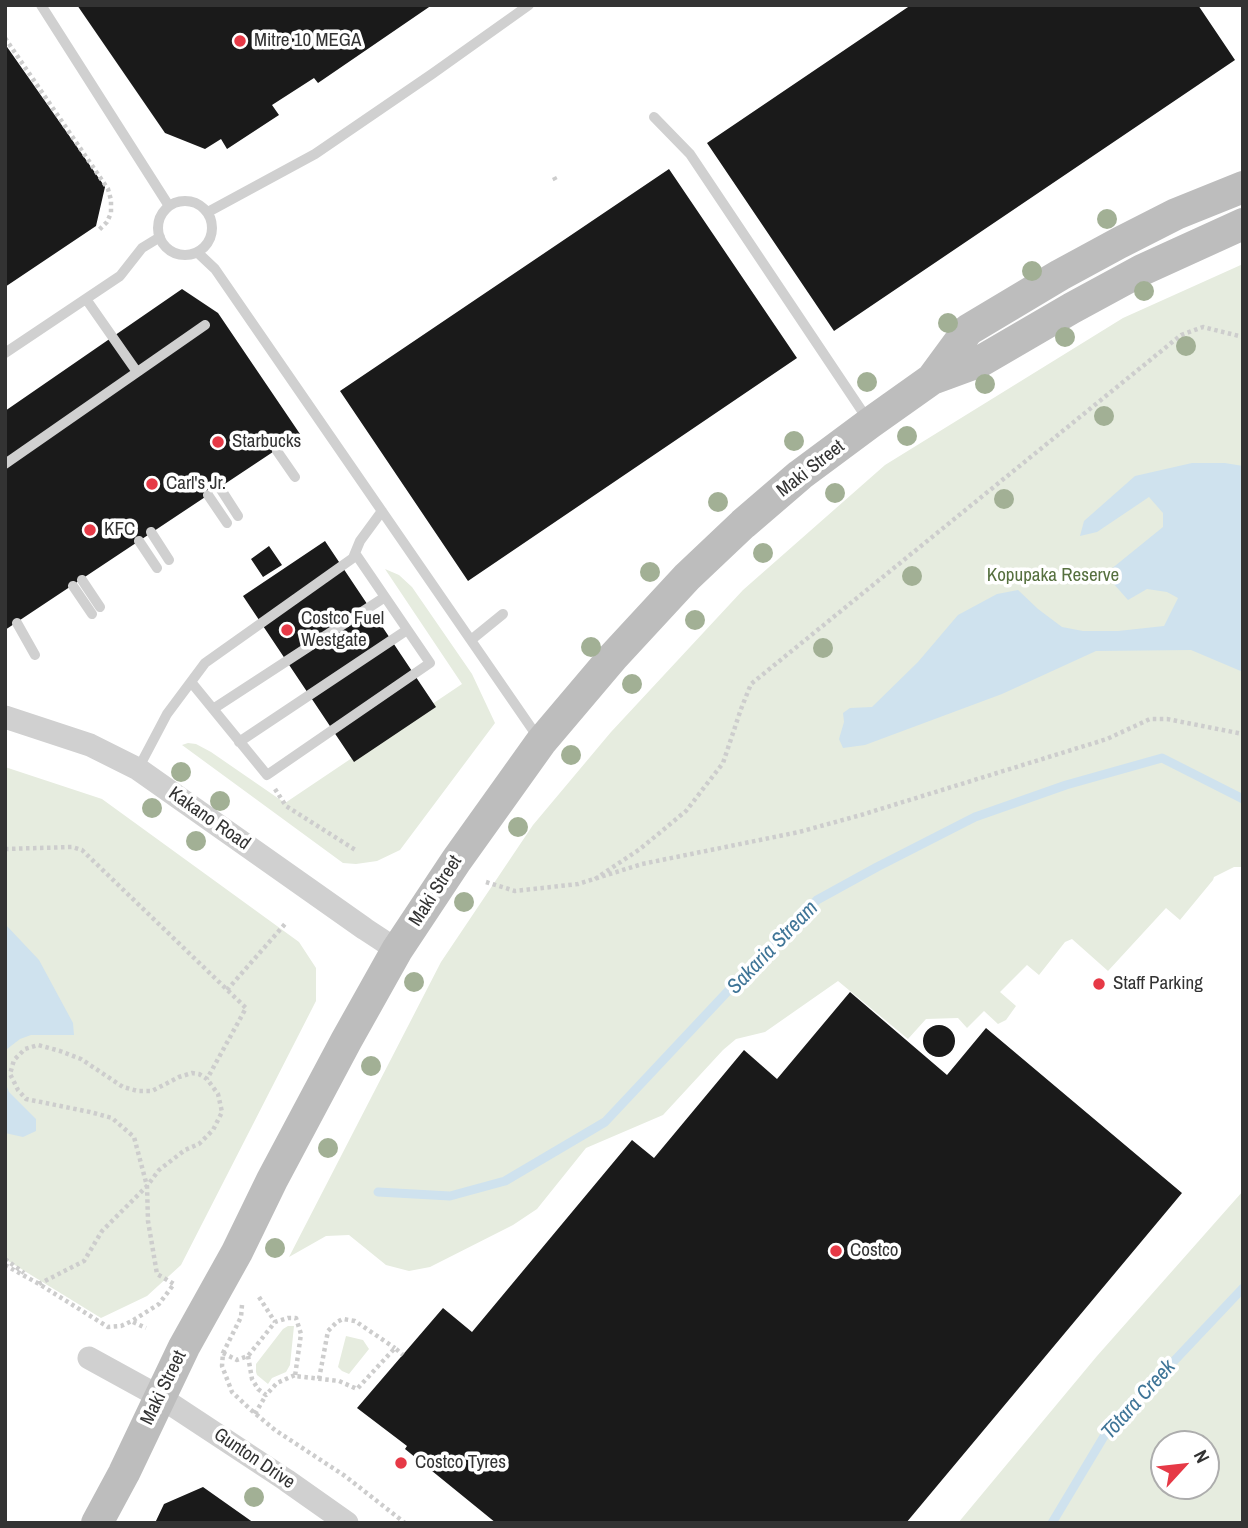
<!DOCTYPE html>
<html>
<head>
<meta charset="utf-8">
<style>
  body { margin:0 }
  #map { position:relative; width:1248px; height:1528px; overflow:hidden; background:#fff; font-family:"Archivo Narrow",sans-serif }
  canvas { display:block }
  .frame { position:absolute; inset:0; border:7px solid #333; pointer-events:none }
  .north { position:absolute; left:1150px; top:1430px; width:70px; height:70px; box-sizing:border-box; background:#fff; border:2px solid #adadad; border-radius:50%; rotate:63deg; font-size:19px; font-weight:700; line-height:28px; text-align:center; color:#333 }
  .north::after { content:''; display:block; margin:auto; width:24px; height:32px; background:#e63946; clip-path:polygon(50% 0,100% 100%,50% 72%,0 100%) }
</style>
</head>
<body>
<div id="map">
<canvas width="1248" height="1528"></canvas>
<div class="frame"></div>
<div class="north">N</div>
</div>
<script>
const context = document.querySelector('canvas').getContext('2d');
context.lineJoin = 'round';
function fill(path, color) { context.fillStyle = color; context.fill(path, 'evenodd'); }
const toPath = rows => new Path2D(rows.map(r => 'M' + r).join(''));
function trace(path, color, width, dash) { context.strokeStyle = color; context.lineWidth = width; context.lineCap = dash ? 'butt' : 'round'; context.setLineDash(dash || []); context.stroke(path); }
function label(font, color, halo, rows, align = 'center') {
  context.font = font + ' "Archivo Narrow",sans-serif'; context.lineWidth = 7; context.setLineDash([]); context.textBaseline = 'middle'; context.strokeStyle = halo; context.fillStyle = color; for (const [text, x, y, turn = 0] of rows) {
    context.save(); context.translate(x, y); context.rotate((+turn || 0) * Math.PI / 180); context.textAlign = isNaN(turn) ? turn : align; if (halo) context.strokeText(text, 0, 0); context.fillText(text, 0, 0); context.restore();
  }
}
fill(toPath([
  [1243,264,1243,867,1234,867,1214,877,1213,880,1180,920,1166,908,1108,971,1072,939,1065,942,1039,975,1027,965,1000,992,1016,1006,1006,1020,998,1024,984,1011,967,1028,958,1018,926,1019,908,1039,838,981,765,1032,736,1039,723,1050,663,1115,586,1148,537,1209,513,1225,430,1267,409,1271,386,1265,349,1235,326,1236,289,1257,441,962,533,825,611,732,743,590,885,465,1123,318],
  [385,569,399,575,412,587,472,674,495,723,400,850,377,861,356,864,343,863,182,745,188,743,196,744,211,752,285,803,462,684],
  [5,767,102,799,299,942,316,968,316,1001,181,1265,147,1296,101,1318,5,1259],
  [1243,1191,1243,1523,958,1523,1097,1356],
  [1206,1444,1206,1486,1164,1486,1164,1444],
  [288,1326,294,1326,290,1365,286,1372,272,1378,268,1384,257,1375,256,1372,256,1364,283,1329],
  [346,1336,363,1340,369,1349,349,1374,342,1371,338,1367]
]), '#e6ecdf');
fill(toPath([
  [1192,463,1225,463,1243,466,1243,672,1191,650,1096,651,1002,694,865,745,843,748,839,739,844,722,843,713,850,708,872,707,918,662,958,615,997,594,1018,590,1038,609,1062,627,1083,631,1118,631,1164,626,1178,598,1167,592,1147,589,1128,600,1105,574,1163,527,1163,513,1149,497,1097,532,1080,536,1084,521,1135,476],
  [5,924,39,960,73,1023,74,1035,31,1035,20,1039,7,1049,5,1056],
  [5,1082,9,1092,36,1119,36,1131,23,1137,5,1133]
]), '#cfe2ee');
trace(toPath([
  [378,1192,450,1196,505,1181,605,1122,728,991,817,900,877,867,975,817,1066,785,1162,758,1243,799],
  [1052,1523,1106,1433,1243,1288]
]), '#cfe2ee', 9);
fill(toPath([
  [77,5,432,5,318,83,314,78,272,105,279,115,227,149,221,139,205,149,165,133],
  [911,5,1198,5,1235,60,834,331,707,143],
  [5,44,105,187,96,226,5,287],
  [669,169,797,358,468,581,340,391],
  [182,289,218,313,300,434,5,630,5,411],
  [325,541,436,707,354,762,243,596],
  [269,546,282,565,263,577,251,559],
  [850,992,947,1075,986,1028,1182,1193,906,1523,496,1523,405,1449,407,1446,357,1408,443,1308,472,1332,632,1140,654,1158,744,1050,777,1079],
  '923 1041a16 16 0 1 1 32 0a16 16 0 1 1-32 0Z',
  [203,1487,254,1523,155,1523,164,1504]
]), '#1a1a1a');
trace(toPath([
  [5,38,108,189,111,200,111,213,107,222,99,230],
  [554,177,557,183],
  [275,789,286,806,357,851],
  [5,849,72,847,82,850,246,1008,207,1079],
  [595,879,640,849,686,811,723,763,741,709,751,684,1181,335,1203,327,1243,337],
  [486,882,515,891,578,884,642,864,799,832,861,815,1107,739,1150,719,1167,719,1243,734],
  [227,990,285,924],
  [5,1259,24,1273],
  [5,1265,39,1284,108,1327,121,1326,132,1321,159,1304,174,1284,157,1274,148,1221,147,1186,134,1137,112,1118,90,1112,26,1099,18,1090,10,1074,14,1060,25,1049,38,1045,60,1051,81,1059,123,1087,138,1091,152,1091,179,1077,192,1073,199,1074,207,1079,218,1094,222,1112,213,1130,199,1144,185,1150,159,1170,147,1186,102,1231,84,1261,39,1284],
  [259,1297,275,1322],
  [242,1305,241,1317,223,1353,222,1366,232,1392,250,1409,275,1430,345,1476,405,1523],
  [133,1322,146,1328],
  [223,1353,237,1360,248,1356,275,1322,288,1318,296,1318,301,1334,295,1376,339,1381,357,1389,395,1348,403,1355],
  [248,1356,252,1379,258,1389,266,1395,277,1383,295,1375],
  [319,1379,328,1331,337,1322,343,1319,355,1321,395,1348],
  [255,1414,266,1395]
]), '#cdcdcd', 4.5, [3.5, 3.5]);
trace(toPath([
  [41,5,169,206],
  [654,117,690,154,868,420],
  '158 228a27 27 0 1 1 54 0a27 27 0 1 1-54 0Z',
  [208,212,315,154,432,74,529,5],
  [197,252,215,269,539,739],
  [86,299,137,372],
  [5,353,120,276,142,248,160,237],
  [277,451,295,477],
  [5,464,205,325],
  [220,488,238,516],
  [208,495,227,523],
  [151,532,169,560],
  [139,541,157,568],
  [82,580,100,607],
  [73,586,92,614],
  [17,623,35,655],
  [471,640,503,614],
  [191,682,267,775,430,663,355,553],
  [213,709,385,597],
  [239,742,407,630],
  [138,769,167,714,205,663,353,558,360,541,382,511]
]), '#d0d0d0', 10);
trace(toPath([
  [5,717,90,745,138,769,365,929,397,950],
  [89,1358,160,1397,286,1480,347,1523]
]), '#d0d0d0', 23);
trace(toPath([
  [932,379,968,330,1060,275,1119,243,1176,214,1243,187],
  [97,1523,124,1473,184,1347,237,1252,272,1180,346,1041,397,950,456,861,541,742,613,657,687,577,743,524,800,475,870,423,932,379,981,361,1072,308,1142,270,1243,224]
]), '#bdbdbd', 32);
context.fillStyle = '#a2b095';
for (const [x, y] of [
  [1107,219],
  [1032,271],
  [1144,291],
  [948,323],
  [1065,337],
  [1186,346],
  [867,382],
  [985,384],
  [1104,416],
  [907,436],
  [794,441],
  [835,493],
  [1004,499],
  [718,502],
  [763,553],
  [650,572],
  [912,576],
  [695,620],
  [591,647],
  [823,648],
  [632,684],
  [571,755],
  [181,772],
  [220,801],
  [152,808],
  [518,827],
  [196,841],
  [464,902],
  [414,982],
  [371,1066],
  [328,1148],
  [275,1248],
  [254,1497]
]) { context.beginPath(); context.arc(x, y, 10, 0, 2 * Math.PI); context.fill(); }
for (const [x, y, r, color] of [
  [240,41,7,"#e63946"],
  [218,442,7,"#e63946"],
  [152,484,7,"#e63946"],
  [90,530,7,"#e63946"],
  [287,630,7,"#e63946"],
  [1099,984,7,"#e63946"],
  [836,1251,7,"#e63946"],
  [401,1463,7,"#e63946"]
]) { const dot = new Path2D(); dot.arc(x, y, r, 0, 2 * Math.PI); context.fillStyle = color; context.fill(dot); trace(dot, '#fff', 2.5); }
label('19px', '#333', '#fff', [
  ["Mitre 10 MEGA",254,41],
  ["Starbucks",232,442],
  ["Carl's Jr.",166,484],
  ["KFC",104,530],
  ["Costco Fuel",301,619],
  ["Westgate",301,641],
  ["Staff Parking",1113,984],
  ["Costco",850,1251],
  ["Costco Tyres",415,1463]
], 'left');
label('19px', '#333', '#fff', [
  ["Maki Street",811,469,-38],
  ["Kakano Road",209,819,35],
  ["Maki Street",436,891,-57],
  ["Maki Street",164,1388,-64],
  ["Gunton Drive",254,1459,34]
]);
label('19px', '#56703f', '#fff', [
  ["Kopupaka Reserve",1053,576]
]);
label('italic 21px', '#3f7597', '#fff', [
  ["Sakaria Stream",773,948,-46],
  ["Tōtara Creek",1139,1400,-48]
]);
</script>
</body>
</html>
